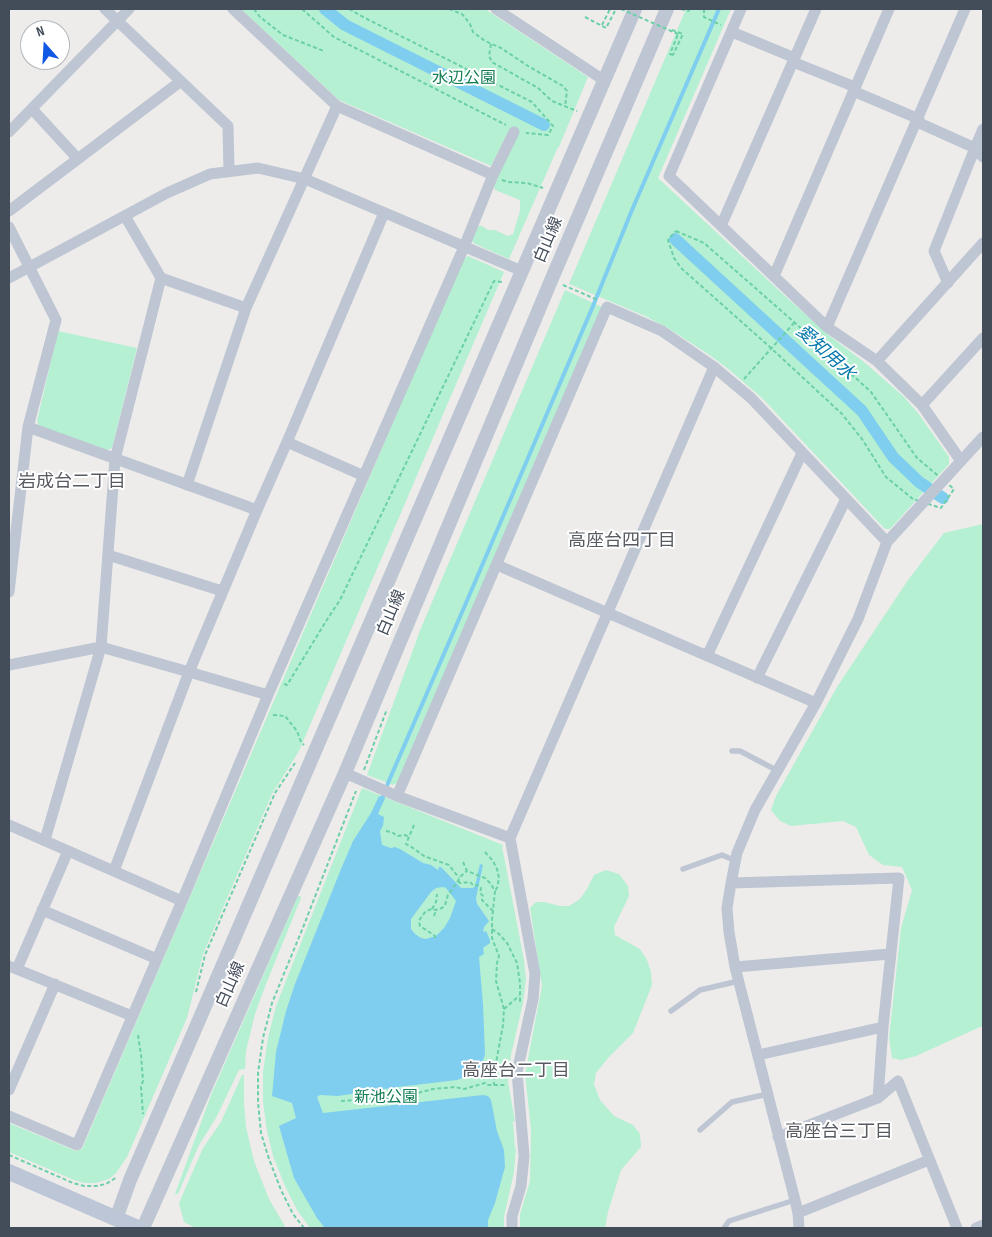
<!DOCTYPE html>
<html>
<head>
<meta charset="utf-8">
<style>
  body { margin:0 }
  #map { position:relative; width:992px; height:1237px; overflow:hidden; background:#eeebeb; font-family:"Sofia Sans Condensed",sans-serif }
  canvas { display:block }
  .frame { position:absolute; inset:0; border:10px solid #434c59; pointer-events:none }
  .north { position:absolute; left:20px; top:20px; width:50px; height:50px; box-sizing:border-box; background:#fff; border:1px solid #b4b7bd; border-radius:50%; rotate:341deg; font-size:14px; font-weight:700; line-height:20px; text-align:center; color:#434c59 }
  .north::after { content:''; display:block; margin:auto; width:18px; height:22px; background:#0f57e4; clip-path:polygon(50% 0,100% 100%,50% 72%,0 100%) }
</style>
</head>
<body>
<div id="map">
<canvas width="992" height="1237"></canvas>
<div class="frame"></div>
<div class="north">N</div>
</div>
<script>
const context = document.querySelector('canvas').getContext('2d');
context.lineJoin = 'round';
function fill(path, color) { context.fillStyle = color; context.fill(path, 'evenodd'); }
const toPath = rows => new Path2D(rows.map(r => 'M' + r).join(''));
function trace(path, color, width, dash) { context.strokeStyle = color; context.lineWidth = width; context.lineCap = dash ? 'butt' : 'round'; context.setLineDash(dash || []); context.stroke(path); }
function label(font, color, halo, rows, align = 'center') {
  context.font = font + ' "Sofia Sans Condensed","Noto Sans JP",sans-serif'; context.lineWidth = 4; context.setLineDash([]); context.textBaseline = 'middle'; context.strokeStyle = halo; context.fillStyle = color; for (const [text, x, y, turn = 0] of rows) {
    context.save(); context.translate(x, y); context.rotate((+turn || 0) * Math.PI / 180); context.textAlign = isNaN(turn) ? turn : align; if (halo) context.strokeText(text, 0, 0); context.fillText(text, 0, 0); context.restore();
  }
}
fill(toPath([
  [241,9,485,9,588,77,559,147,558,147,509,259,473,243,472,238,477,226,482,226,488,230,495,230,508,236,513,234,520,211,520,200,495,190,494,186,514,139,506,136,491,166,339,100],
  [686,9,731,9,658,178,785,296,831,337,864,362,903,396,918,413,949,457,949,464,890,529,885,529,762,398,727,368,708,354,668,328,645,316,569,284],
  [468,256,504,272,299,751,272,794,203,954,187,1018,127,1157,116,1173,109,1179,96,1183,84,1183,74,1180,9,1152,9,1123,76,1151,82,1149,463,259],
  [565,290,602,307,398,782,393,785,367,775,421,628],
  [58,331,137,348,112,448,107,450,39,426,37,421],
  [983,524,983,1027,980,1027,916,1056,901,1060,892,1058,889,1038,901,928,912,890,902,867,883,865,869,855,856,827,843,821,791,826,780,821,771,810,776,796,837,687,908,580,944,533],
  [362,788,503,845,502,849,503,851,524,960,526,979,523,1003,511,1055,508,1082,515,1121,513,1121,515,1148,516,1148,514,1172,504,1217,504,1228,310,1228,297,1210,285,1186,273,1156,267,1131,263,1102,263,1072,268,1038,276,1006],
  [606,870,619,874,628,886,629,896,614,927,615,935,640,949,647,960,651,972,652,985,633,1033,609,1057,596,1073,594,1084,600,1100,614,1116,633,1125,640,1134,641,1147,621,1170,608,1212,605,1228,520,1228,520,1214,530,1181,531,1130,525,1074,542,986,530,908,536,902,544,902,560,906,569,906,580,899,587,889,594,875],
  [298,896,300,896,301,898,266,984,255,1014,246,1051,245,1069,239,1070,216,1118,199,1145,178,1194,175,1194,211,1095],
  [242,1075,244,1075,244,1103,246,1127,254,1161,269,1199,286,1228,196,1228,184,1222,179,1203,203,1148,221,1122]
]), '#b5f0d2');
fill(toPath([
  [379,796,385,798,378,814,384,817,383,826,380,831,382,845,391,848,395,847,400,849,423,863,431,865,438,870,439,867,441,867,461,888,473,888,475,886,480,864,483,865,476,898,477,904,489,921,484,927,483,932,486,931,490,940,490,943,483,948,484,954,479,957,483,1004,485,1055,481,1066,471,1075,457,1080,398,1087,338,1096,320,1095,317,1097,323,1113,483,1095,488,1096,491,1100,497,1131,504,1150,505,1167,495,1203,488,1220,488,1228,325,1228,317,1218,294,1178,279,1126,296,1118,292,1103,272,1096,276,1052,286,1011,295,984,341,869,353,841,371,813],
  [443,887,446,888,456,901,450,918,444,928,436,936,426,939,421,938,415,934,411,929,411,919,431,892,436,888]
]), '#7fcef0');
trace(toPath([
  [381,802,388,783,469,596,593,306,632,210,719,9]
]), '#7fcef0', 4);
trace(toPath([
  [325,9,345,25,544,125],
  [675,239,862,411,893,457,919,482,943,498]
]), '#7fcef0', 12);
trace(toPath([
  [254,9,260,17,283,35,324,51],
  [302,9,334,37,506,125],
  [349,9,365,18,532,102,553,126,548,135,526,133],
  [449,9,462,14,470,24,473,32,485,41,501,48,528,66,563,86,567,91,565,107],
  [681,9,688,11,690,9],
  [704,9,704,17,721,25],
  [585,17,606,28,616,9],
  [602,25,610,9],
  [672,30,683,34,673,55],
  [491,44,489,56,492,62,538,88,552,101,577,111],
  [673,55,670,54,678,34],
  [502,180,508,182,527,183,543,188],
  [676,231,704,243,794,322,871,392,917,458,954,489,941,508,913,499,886,477,862,439,842,414,771,348,681,268,674,258,668,240,676,231],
  [563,285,598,300],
  [744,379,794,323],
  [284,684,287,685,328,618,340,600,494,281,502,282],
  [273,715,285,716,297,731,301,742,304,745],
  [364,770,387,709],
  [414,825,406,844,413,848,424,856,449,865,459,878],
  [386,831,392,832,397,836,405,835,409,837],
  [485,852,493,861,497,869,499,878,497,888,495,891],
  [463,862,467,871,485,878,491,884,495,891,492,920,492,938,499,956,497,963,496,981,504,1009,503,1025,494,1074,494,1085],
  [458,881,460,883,470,882,474,886,478,885,481,888,480,893,483,896,482,900,493,911],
  [432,909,436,902,437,894],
  [434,916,436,910],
  [492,929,499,934,507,943,517,963,520,983,520,1003],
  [435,938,435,936,420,926,419,921,422,916,426,911,432,909,436,910,442,908,445,905,448,895,458,881,461,876,467,871],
  [196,992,205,955,275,793,295,763],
  [504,1009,519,996],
  [138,1035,141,1055,143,1081,141,1087,143,1114],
  [341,1101,402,1097,433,1089,455,1087,464,1089,485,1083,487,1085,506,1085],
  [9,1155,73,1183,84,1186,96,1186,106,1184,117,1177],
  [304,1228,293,1214,281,1190,269,1159,261,1133,258,1102,258,1073,263,1038,272,1003,304,925,356,791]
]), '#6bd0a8', 2, [4, 2.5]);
trace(toPath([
  [732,751,740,751,778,771],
  [683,869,722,855,736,861],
  [671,1011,700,990,739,981],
  [700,1130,732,1102,768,1094],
  [724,1228,729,1221,795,1200]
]), '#bdc6d2', 5.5);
trace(toPath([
  [105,9,228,126,229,171],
  [233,9,337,106,493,175],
  [496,9,605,81],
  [741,9,669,176,827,327,877,361,922,405,961,461,983,437],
  [732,32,795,58],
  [793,62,855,87],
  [853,91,919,119],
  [32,109,78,159],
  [917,122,975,148,983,157],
  [9,132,129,9],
  [9,211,181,81],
  [721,226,816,9],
  [9,227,56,320,28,427,9,592],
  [774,276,889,9],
  [9,278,167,193,210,174,258,168,305,179,522,271],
  [161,278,246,308],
  [948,283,934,251,975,148,983,129],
  [827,327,965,9],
  [877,361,983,243],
  [922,405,983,338],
  [28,427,257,510],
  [287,442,364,476],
  [187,485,246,308,337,106],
  [108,555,222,591],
  [497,565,816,703],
  [707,656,802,453],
  [9,665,101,647,189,672,268,695],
  [757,678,846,499],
  [345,773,397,796,510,838],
  [397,796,607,307,662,331,714,367,751,398,887,542,858,619,816,703,755,810,737,853,731,883,727,908,729,932,735,967,795,1200,798,1213,799,1228],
  [9,825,182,901],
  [45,840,101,647,115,459,161,278,125,216],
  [114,871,189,672,257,510,287,442,384,213],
  [731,883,899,878,883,1027,878,1098],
  [42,910,157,959],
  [9,966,132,1016],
  [735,967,890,954],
  [17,969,68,851],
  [758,1055,883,1027],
  [9,1090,55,984],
  [9,1116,77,1145,182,901,268,695,464,247,493,175,514,132],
  [778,1137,878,1098,898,1081,957,1228],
  [798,1213,929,1160],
  [512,1228,512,1216,521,1186,524,1156,517,1072,533,999,535,974,510,838,714,367],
  [976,1228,983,1225]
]), '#bdc6d2', 11);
trace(toPath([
  [116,1219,130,1180,635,9],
  [143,1228,345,773,550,283,667,9]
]), '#bdc6d2', 14);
trace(toPath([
  [9,1172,138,1228]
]), '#bcc6d6', 16);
trace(toPath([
  [621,9,678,34]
]), '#6bd0a8', 2, [4, 2.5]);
trace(toPath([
  [887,542,961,461]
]), '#bdc6d2', 11);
label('16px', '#117d51', '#fff', [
  ["水辺公園",464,79],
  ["新池公園",386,1098]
]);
label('16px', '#434c59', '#fff', [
  ["白山線",549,240,-67],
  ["白山線",392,613,-67],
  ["白山線",231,985,-66]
]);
label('italic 18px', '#0478ab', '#fff', [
  ["愛知用水",825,353,42]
]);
label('18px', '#585b61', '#fff', [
  ["岩成台二丁目",72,482],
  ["高座台四丁目",622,541],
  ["高座台二丁目",516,1071],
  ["高座台三丁目",839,1132]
]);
</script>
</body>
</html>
